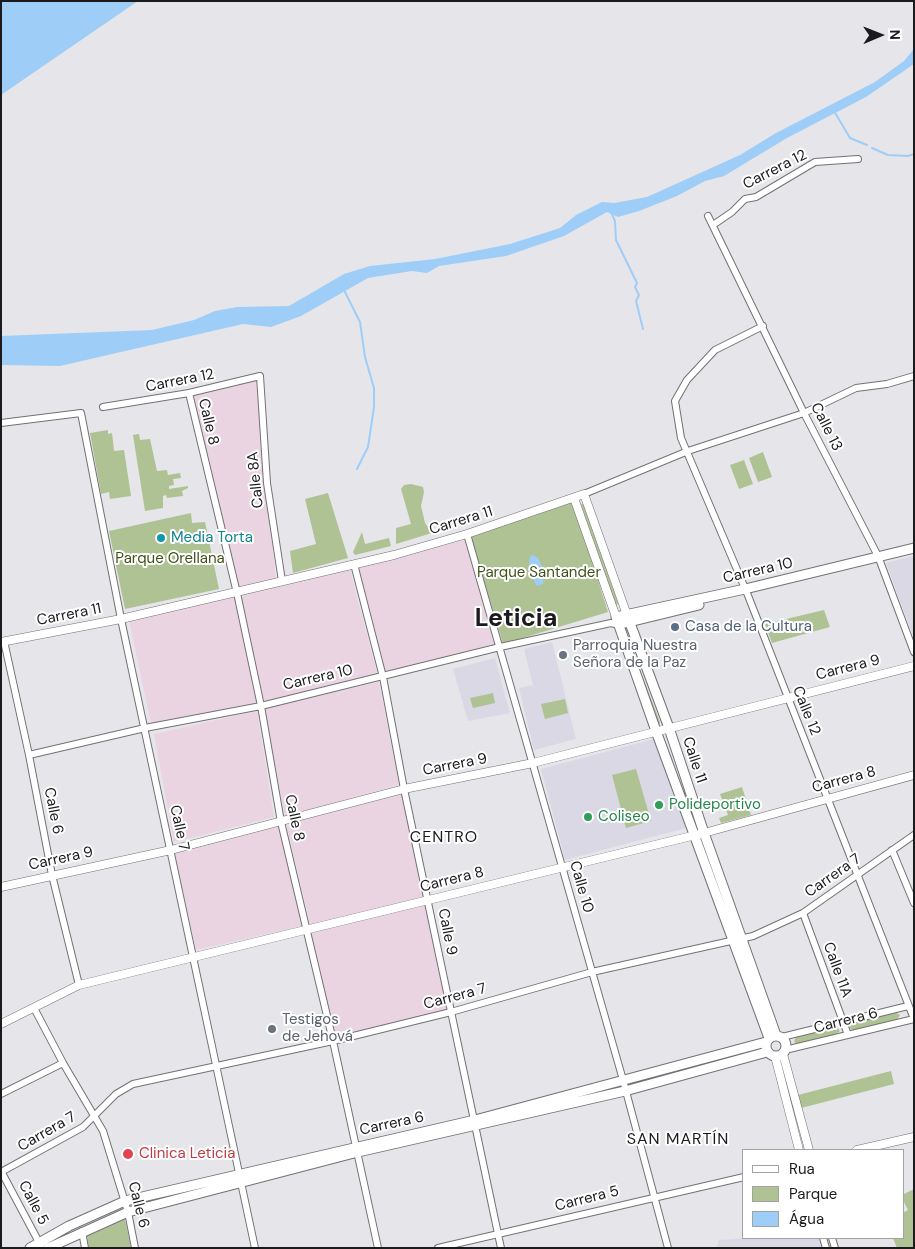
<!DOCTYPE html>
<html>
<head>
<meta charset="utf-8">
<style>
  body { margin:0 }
  #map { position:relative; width:915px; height:1249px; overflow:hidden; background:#e6e5ea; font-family:"DM Sans",sans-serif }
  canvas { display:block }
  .frame { position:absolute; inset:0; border:2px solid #1b1a1c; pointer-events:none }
  .legend { position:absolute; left:742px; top:1149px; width:162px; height:90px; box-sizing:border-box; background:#fff; border:1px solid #a4a3a4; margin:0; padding:6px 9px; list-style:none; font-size:15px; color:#1b1a1c }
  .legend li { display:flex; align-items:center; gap:10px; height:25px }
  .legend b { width:25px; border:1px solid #a4a3a4 }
  .north { position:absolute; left:855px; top:10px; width:50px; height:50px; -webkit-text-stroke:4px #fff; paint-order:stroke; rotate:89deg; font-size:14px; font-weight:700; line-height:20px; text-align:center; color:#1b1a1c }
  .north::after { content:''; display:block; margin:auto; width:18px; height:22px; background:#1b1a1c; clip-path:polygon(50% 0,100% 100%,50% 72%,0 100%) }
</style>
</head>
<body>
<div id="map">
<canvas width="915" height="1249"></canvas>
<div class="frame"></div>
<ul class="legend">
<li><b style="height:6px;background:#fff"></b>Rua</li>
<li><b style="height:14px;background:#aec293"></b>Parque</li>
<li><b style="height:14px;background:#9ecef8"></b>Água</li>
</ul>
<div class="north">N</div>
</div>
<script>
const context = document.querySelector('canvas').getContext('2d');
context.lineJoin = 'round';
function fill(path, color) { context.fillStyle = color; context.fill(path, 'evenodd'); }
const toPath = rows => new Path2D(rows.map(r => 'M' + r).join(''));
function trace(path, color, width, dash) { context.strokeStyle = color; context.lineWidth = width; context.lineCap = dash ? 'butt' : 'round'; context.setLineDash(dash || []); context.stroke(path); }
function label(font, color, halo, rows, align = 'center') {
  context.font = font + ' "DM Sans",sans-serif'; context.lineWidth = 4; context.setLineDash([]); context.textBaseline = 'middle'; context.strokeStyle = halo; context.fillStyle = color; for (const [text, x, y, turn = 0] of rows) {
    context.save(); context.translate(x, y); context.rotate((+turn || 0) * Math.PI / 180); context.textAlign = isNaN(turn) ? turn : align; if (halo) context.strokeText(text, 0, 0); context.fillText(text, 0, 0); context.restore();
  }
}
fill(toPath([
  [256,379,276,580,238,590,190,393],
  [465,540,494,644,385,672,357,567],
  [350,570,377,673,264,702,239,595],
  [235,595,257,703,151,724,129,620],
  [379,682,399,785,285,816,264,708],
  [257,711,274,817,174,842,154,734],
  [402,793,424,898,311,927,286,824],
  [279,825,302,926,196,950,174,851],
  [427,904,448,1010,335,1037,311,933]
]), '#ebd4e1');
fill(toPath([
  [914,556,914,638,886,563],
  [552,642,576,739,534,750,519,688,533,685,524,649],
  [495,658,510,713,468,721,453,669],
  [654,739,686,828,565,860,541,769],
  [748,1238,821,1238,823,1248,717,1248,719,1240]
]), '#dad8e4');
fill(toPath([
  [108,430,108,434,112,433,114,451,124,450,131,496,110,499,109,492,101,494,90,433],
  [139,434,140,440,150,439,157,471,167,470,168,475,180,473,181,478,173,479,174,485,169,486,169,489,188,486,188,488,182,491,183,496,167,498,166,495,163,496,163,508,145,511,133,435],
  [763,452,772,477,758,482,749,458],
  [744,460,753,484,739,489,730,465],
  [411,484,423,487,424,492,421,506,425,523,432,533,396,544,396,528,411,524,401,489,404,485],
  [328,493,348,558,293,573,290,551,316,544,305,499],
  [573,500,608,612,503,644,471,536],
  [581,504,583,504,618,603,616,606],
  [191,513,192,523,205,522,219,589,125,609,109,531],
  [362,532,365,544,389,538,391,546,355,555,353,552],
  [824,610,830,627,772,643,765,624],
  [625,631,660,722,659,725,658,725],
  [493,693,495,703,473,708,470,698],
  [565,699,568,713,545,719,541,704],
  [636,769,651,821,626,828,612,775],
  [742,787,751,815,721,823,719,818,728,815,720,794],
  [895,1012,900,1015,897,1020,853,1030,849,1028,852,1022],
  [837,1027,840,1031,836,1034,798,1044,794,1042,796,1037],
  [891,1071,894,1084,801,1108,798,1095],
  [914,1189,914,1248,897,1248,893,1238,904,1238,904,1212,908,1210,904,1202,904,1194],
  [125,1219,131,1248,89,1248,87,1236]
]), '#aec293');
fill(toPath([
  [1,1,138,1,1,95],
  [914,49,914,64,866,97,787,138,724,176,705,181,677,196,639,211,618,217,607,212,564,236,506,256,439,266,427,273,412,271,368,278,301,316,271,327,243,324,60,366,1,365,1,336,152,330,194,320,215,311,237,307,289,306,344,274,370,266,435,259,510,244,560,228,576,215,602,202,614,203,647,197,740,155,776,133,875,82,904,61],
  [533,555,538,558,544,571,543,584,537,586,532,577,529,565,530,556]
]), '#9ecef8');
trace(toPath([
  [834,111,850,138,867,145],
  [872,148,888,155,908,156,914,154],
  [611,212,615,221,616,240,637,283,635,287,639,295,636,301,643,329],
  [344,290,360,322,365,357,374,388,374,407,368,447,357,469]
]), '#9ecef8', 2);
const minor = toPath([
  [708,216,804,413,878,556,914,652],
  [713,225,732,212,745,199,756,197,815,162,858,159],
  [763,326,715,350,687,380,675,401,681,438,747,593,914,1019],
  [189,393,237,593,261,706,281,822,333,1041,378,1248],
  [103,407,189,393,260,376,267,483,282,581],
  [1,423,81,413,121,619,255,1248],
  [584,494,688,451,804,413,856,388,887,384,914,376],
  [467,534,623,1080,668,1248],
  [354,564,383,677,404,789,501,1248],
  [4,641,29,755,52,875,79,985],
  [29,755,145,728,261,706,500,647,611,623,619,625],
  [892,850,914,903],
  [803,913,848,1035],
  [34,1008,63,1063,103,1131,128,1212,135,1248],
  [782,1037,908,1006],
  [785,1050,914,1019],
  [1,1094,63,1063],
  [1,1171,42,1248],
  [1,1172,83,1127,116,1094,133,1084,333,1041,451,1012,592,972,753,936,803,913,914,835],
  [82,1231,85,1248],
  [823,1238,826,1248],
  [832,1238,835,1248],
  [438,1248,744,1177]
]);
const tertiary = toPath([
  [574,498,616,617],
  [1,642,121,619,394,555,467,534,584,494,627,615],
  [1,887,171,850,404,789,533,763,914,666],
  [1,1024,79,985,704,833,914,775],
  [783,1054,809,1150],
  [775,1056,799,1150],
  [857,1150,914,1137]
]);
const secondary = toPath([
  [627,615,669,728,704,833,776,1035],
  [625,623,699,605],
  '766 1046a10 10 0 1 1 20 0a10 10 0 1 1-20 0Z',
  [769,1038,656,731,616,617,745,589,914,548],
  [30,1248,69,1226,125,1201,475,1120,766,1042],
  [48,1248,128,1212,358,1152,625,1091,767,1052]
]);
trace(minor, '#727175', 8);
trace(tertiary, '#727175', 9);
trace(secondary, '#727175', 11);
trace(minor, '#fff', 6);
trace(tertiary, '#fff', 8);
trace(secondary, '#fff', 9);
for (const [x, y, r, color] of [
  [161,538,5,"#0f9aa8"],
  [675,627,5,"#5c6f8a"],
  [563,655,5,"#6b7280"],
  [659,805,5,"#2e9e5b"],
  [588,817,5,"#2e9e5b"],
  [272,1029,5,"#6b7280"],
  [128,1154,6,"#e0444e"]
]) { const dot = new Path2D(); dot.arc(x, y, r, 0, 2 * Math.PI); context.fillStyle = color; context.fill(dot); trace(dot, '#fff', 2); }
label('15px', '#1b1a1c', '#fff', [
  ["Carrera 12",775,170,-27],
  ["Carrera 12",180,381,-11],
  ["Calle 8",208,422,77],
  ["Calle 13",826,427,63],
  ["Calle 8A",256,480,-96],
  ["Carrera 11",461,521,-17],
  ["Carrera 10",758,571,-13],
  ["Carrera 11",69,615,-11],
  ["Carrera 9",848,668,-14],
  ["Carrera 10",318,678,-13],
  ["Calle 12",806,711,68],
  ["Calle 11",694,760,72],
  ["Carrera 9",455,765,-11],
  ["Carrera 8",844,780,-15],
  ["Calle 6",53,811,79],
  ["Calle 8",294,818,78],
  ["Calle 7",179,828,78],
  ["Carrera 9",61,859,-12],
  ["Carrera 7",833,876,-35],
  ["Carrera 8",452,880,-14],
  ["Calle 10",581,887,74],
  ["Calle 9",447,932,79],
  ["Calle 11A",837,970,70],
  ["Carrera 7",455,997,-15],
  ["Carrera 6",846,1021,-14],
  ["Carrera 6",392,1124,-12],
  ["Carrera 7",47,1132,-30],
  ["Carrera 5",587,1199,-14],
  ["Calle 5",33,1203,62],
  ["Calle 6",138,1205,76]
]);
label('15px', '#0d838f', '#fff', [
  ["Media Torta",171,538]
], 'left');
label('15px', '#3e5117', '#fff', [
  ["Parque Orellana",170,559],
  ["Parque Santander",539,573]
]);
label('15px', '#4e5e75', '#fff', [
  ["Casa de la Cultura",685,627]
], 'left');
label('15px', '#5b616d', '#fff', [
  ["Parroquia Nuestra",573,646],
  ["Señora de la Paz",573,663],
  ["Testigos",282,1020],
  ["de Jehová",282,1037]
], 'left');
label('15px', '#27864d', '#fff', [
  ["Polideportivo",669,805],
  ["Coliseo",598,817]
], 'left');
label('15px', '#be3a42', '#fff', [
  ["Clinica Leticia",139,1154]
], 'left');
context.letterSpacing = '1px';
label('16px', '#1b1a1c', '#fff', [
  ["CENTRO",444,838],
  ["SAN MARTÍN",678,1140]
]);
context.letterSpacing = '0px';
label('bold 25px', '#1b1a1c', '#fff', [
  ["Leticia",516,619]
]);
</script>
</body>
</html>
